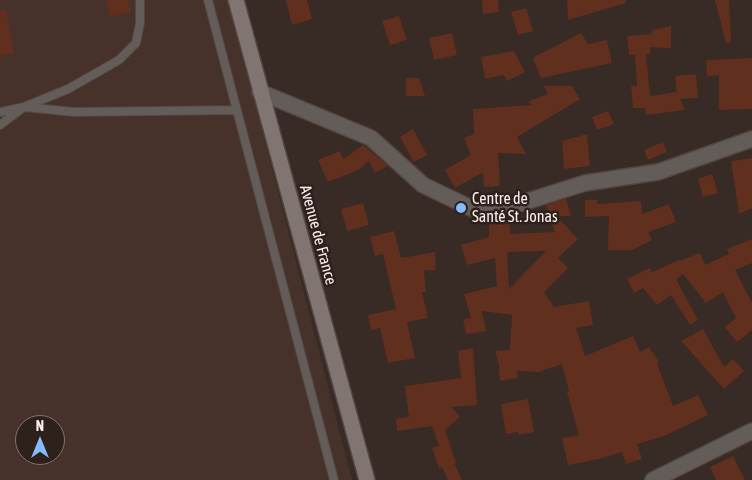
<!DOCTYPE html>
<html>
<head>
<meta charset="utf-8">
<style>
  body { margin:0 }
  #map { position:relative; width:752px; height:480px; overflow:hidden; background:#382a25; font-family:"Asap Condensed",sans-serif }
  canvas { display:block }
  .north { position:absolute; left:15px; top:415px; width:50px; height:50px; box-sizing:border-box; background:#2e201b; border:1px solid #80736f; border-radius:50%; rotate:0deg; font-size:14px; font-weight:700; line-height:20px; text-align:center; color:#faf0ed }
  .north::after { content:''; display:block; margin:auto; width:18px; height:22px; background:#87bbfb; clip-path:polygon(50% 0,100% 100%,50% 72%,0 100%) }
</style>
</head>
<body>
<div id="map">
<canvas width="752" height="480"></canvas>
<div class="north">N</div>
</div>
<script>
const context = document.querySelector('canvas').getContext('2d');
context.lineJoin = 'round';
function fill(path, color) { context.fillStyle = color; context.fill(path, 'evenodd'); }
const toPath = rows => new Path2D(rows.map(r => 'M' + r).join(''));
function trace(path, color, width, dash) { context.strokeStyle = color; context.lineWidth = width; context.lineCap = dash ? 'butt' : 'round'; context.setLineDash(dash || []); context.stroke(path); }
function label(font, color, halo, rows, align = 'center') {
  context.font = font + ' "Asap Condensed",sans-serif'; context.lineWidth = 5; context.setLineDash([]); context.textBaseline = 'middle'; context.strokeStyle = halo; context.fillStyle = color; for (const [text, x, y, turn = 0] of rows) {
    context.save(); context.translate(x, y); context.rotate((+turn || 0) * Math.PI / 180); context.textAlign = isNaN(turn) ? turn : align; if (halo) context.strokeText(text, 0, 0); context.fillText(text, 0, 0); context.restore();
  }
}
fill(toPath([
  [0,0,227,0,258,114,352,480,0,480],
  [25,425,55,425,55,455,25,455]
]), '#47322b');
fill(toPath([
  [106,0,128,0,131,12,110,17],
  [286,0,307,0,312,19,292,25],
  [482,0,498,0,499,12,483,14],
  [567,0,626,0,626,3,568,20],
  [715,0,729,0,731,42,726,43],
  [526,8,533,31,518,35,511,12],
  [0,10,6,10,14,53,0,56],
  [399,16,407,40,390,45,382,21],
  [671,26,671,48,650,47,650,54,646,54,650,96,676,92,677,94,675,76,696,74,698,98,680,99,685,110,646,115,645,108,633,108,631,86,637,86,635,55,629,55,627,36,652,34,652,30],
  [452,33,457,55,434,60,429,38],
  [581,33,588,44,607,40,612,63,541,78,534,61,534,57],
  [514,51,525,72,507,81,504,75,485,79,481,57],
  [752,58,752,109,719,110,719,75,707,76,706,60],
  [406,78,419,78,425,96,406,96],
  [544,86,572,86,580,99,517,137,526,154,498,153,500,186,484,187,483,172,455,188,445,170,471,155,464,138,474,134,473,109,531,105,529,101,548,94],
  [608,111,614,124,597,130,592,117],
  [413,129,427,155,414,162,400,137],
  [587,134,590,166,564,169,562,141],
  [663,142,667,152,648,160,644,150],
  [363,145,388,166,375,173,369,161,358,170,328,182,318,160,340,151,343,159],
  [752,158,752,208,739,214,731,161],
  [712,174,718,193,703,197,698,179],
  [566,199,571,216,556,216,578,239,558,258,568,268,544,292,554,307,589,301,593,325,576,328,585,356,633,336,640,352,649,347,659,362,657,364,673,406,698,395,708,415,664,436,637,444,642,459,626,464,622,452,599,459,568,465,562,438,579,435,567,392,569,391,562,364,538,372,517,371,518,378,500,381,499,365,495,351,510,350,512,315,482,311,486,331,466,334,463,319,471,318,464,294,497,286,495,258,467,265,461,245,489,237,489,221,510,221,510,234,555,232,546,205],
  [546,251,509,289,507,252],
  [585,200,597,200,597,204,641,201,642,214,669,204,676,222,648,232,652,240,632,250,608,250,609,216,585,217],
  [363,203,369,225,347,231,341,209],
  [394,231,401,258,435,252,436,270,424,270,426,292,422,292,428,318,407,322,415,358,388,363,380,328,371,330,368,315,396,309,383,254,375,256,370,237],
  [752,239,752,263,735,270,752,303,752,330,737,342,725,327,736,318,723,292,706,303,683,274,676,279,698,320,690,325,671,295,657,305,643,288,634,293,627,279,650,268,652,272,679,260,680,261,700,253,705,265,729,254,727,249],
  [703,329,724,367,733,359,744,371,724,389,681,341],
  [473,348,477,405,451,407,460,417,445,430,456,463,454,463,462,480,448,480,442,467,439,468,432,448,439,446,432,426,397,431,396,419,409,417,405,386,461,378,458,351],
  [528,399,534,432,519,435,518,432,506,434,501,404],
  [733,456,745,480,716,480,710,467]
]), '#612f1d');
const lane = toPath([
  [208,0,334,480],
  [0,112,24,107,68,89,119,60,136,43,140,23,140,0],
  [0,125,24,107,74,112,237,110]
]);
const street = toPath([
  [260,92,371,138,423,185,475,210,522,203,585,183,658,172,752,139],
  [653,480,752,431]
]);
const secondary = toPath([
  [236,0,367,480]
]);
trace(lane, '#534641', 10);
trace(street, '#534641', 18);
trace(secondary, '#534641', 18);
trace(lane, '#635c59', 8);
trace(street, '#635c59', 15);
trace(secondary, '#817571', 15);
for (const [x, y, r, color] of [
  [461,208,6,"#87bbfb"]
]) { const dot = new Path2D(); dot.arc(x, y, r, 0, 2 * Math.PI); context.fillStyle = color; context.fill(dot); trace(dot, '#2e201b', 2); }
label('16px', '#faf0ed', '#2e201b', [
  ["Centre de",472,199],
  ["Santé St. Jonas",472,217]
], 'left');
label('16px', '#faf0ed', '#2e201b', [
  ["Avenue de France",318,235,75]
]);
</script>
</body>
</html>
